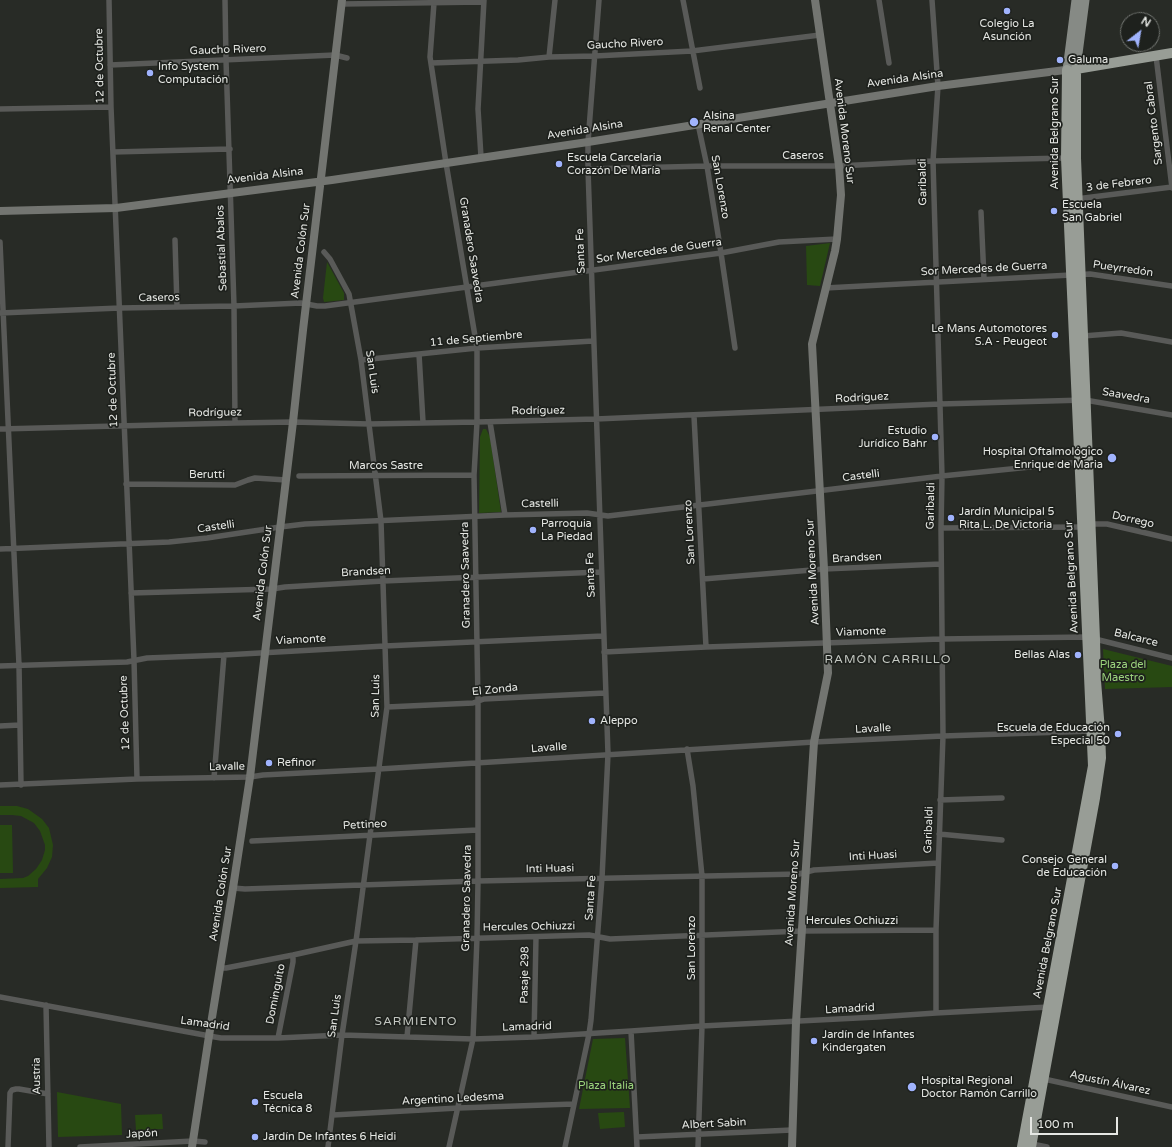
<!DOCTYPE html>
<html>
<head>
<meta charset="utf-8">
<style>
  body { margin:0 }
  #map { position:relative; width:1172px; height:1147px; overflow:hidden; background:#282b26; font-family:"Varela Round",sans-serif }
  canvas { display:block }
  .north { position:absolute; left:1120px; top:12px; width:40px; height:40px; box-sizing:border-box; background:#1e211d; border:1px solid #6e716d; border-radius:50%; rotate:31deg; font-size:11px; font-weight:700; line-height:16px; text-align:center; color:#e6e8e4 }
  .north::after { content:''; display:block; margin:auto; width:14px; height:18px; background:#a0b3fd; clip-path:polygon(50% 0,100% 100%,50% 72%,0 100%) }
  .scale { position:absolute; left:1030px; top:1117px; width:88px; height:18px; box-sizing:border-box; border:2px solid #e6e8e4; border-top:0; padding-left:5px; font-size:12px; line-height:14px; white-space:nowrap; color:#e6e8e4; -webkit-text-stroke:3px #1e211d; paint-order:stroke }
</style>
</head>
<body>
<div id="map">
<canvas width="1172" height="1147"></canvas>
<div class="north">N</div>
<div class="scale">100 m</div>
</div>
<script>
const context = document.querySelector('canvas').getContext('2d');
context.lineJoin = 'round';
function fill(path, color) { context.fillStyle = color; context.fill(path, 'evenodd'); }
const toPath = rows => new Path2D(rows.map(r => 'M' + r).join(''));
function trace(path, color, width, dash) { context.strokeStyle = color; context.lineWidth = width; context.lineCap = dash ? 'butt' : 'round'; context.setLineDash(dash || []); context.stroke(path); }
function label(font, color, halo, rows, align = 'center') {
  context.font = font + ' "Varela Round",sans-serif'; context.lineWidth = 3.5; context.setLineDash([]); context.textBaseline = 'middle'; context.strokeStyle = halo; context.fillStyle = color; for (const [text, x, y, turn = 0] of rows) {
    context.save(); context.translate(x, y); context.rotate((+turn || 0) * Math.PI / 180); context.textAlign = isNaN(turn) ? turn : align; if (halo) context.strokeText(text, 0, 0); context.fillText(text, 0, 0); context.restore();
  }
}
fill(toPath([
  [830,243,820,286,807,285,806,246],
  [327,262,344,293,344,300,324,302,323,298],
  [483,429,486,429,490,437,501,512,479,513,480,437],
  [1103,649,1172,666,1172,687,1105,689],
  [0,806,17,806,28,809,42,819,49,828,53,845,52,857,47,868,38,879,38,887,0,888,0,879,23,878,28,876,36,869,42,860,45,850,45,845,40,831,34,823,21,816,12,815,0,815],
  [0,825,12,825,13,873,0,873],
  [625,1038,630,1108,579,1109,593,1039],
  [57,1092,121,1104,122,1135,58,1137],
  [624,1112,625,1127,600,1129,598,1113],
  [162,1114,163,1129,136,1130,135,1115]
]), '#284912');
trace(toPath([
  [109,0,111,107,134,660,137,779],
  [225,0,226,60,234,306,235,423],
  [683,0,700,88],
  [879,0,889,63],
  [932,0,938,86,933,161,942,476,941,528,943,736,936,930,936,1013],
  [434,3,430,57,446,163,477,348,477,422,474,475,478,701,478,881,477,938,473,1039,449,1147],
  [342,4,483,2],
  [1156,56,1172,188],
  [549,57,555,0],
  [431,63,518,60,549,57,595,56,692,51,820,35],
  [110,65,335,55,347,58],
  [0,109,111,107],
  [698,124,707,166,721,253,735,348],
  [113,152,230,149],
  [481,157,478,109,484,0],
  [588,169,707,166,839,166,933,161,1066,158],
  [1076,199,1172,187],
  [981,212,984,279],
  [175,240,177,307],
  [0,242,19,665,21,785],
  [324,252,330,259,349,294,361,360,381,521,387,707,356,941,342,1035,328,1147],
  [825,288,1090,274,1172,286],
  [0,313,120,308,234,306,301,303,317,306,325,306,721,253,779,242,837,239],
  [1083,336,1121,333,1172,342],
  [419,354,423,422],
  [361,360,477,348,593,341],
  [694,416,706,647],
  [490,422,505,515],
  [0,429,235,423,293,422,369,424,477,422,596,419,940,404,1085,400,1172,415],
  [299,476,474,475],
  [126,484,235,485,248,480,255,478,286,480],
  [1090,524,1107,524,1172,539],
  [941,528,1081,527],
  [0,549,169,542,207,538,280,527,305,524,505,515,587,513,608,516,942,476,1079,462],
  [703,579,824,569,941,564],
  [131,593,272,589,285,587,383,581,601,572],
  [604,652,706,647,941,639,1087,637,1172,658],
  [0,666,127,662,147,658,224,655,385,646,603,636],
  [387,707,473,703,484,699,605,693],
  [0,726,20,725],
  [687,749,693,786,702,876,702,1026,698,1147],
  [214,778,224,655],
  [0,785,137,779,250,777,263,775,379,769,814,742,943,736,1094,731],
  [940,800,1002,798],
  [939,834,1002,840],
  [252,841,478,830],
  [233,888,245,889,478,881,799,874,814,870,938,863],
  [220,968,226,968,293,955,356,941,416,940,589,935,610,939,802,931,936,930],
  [0,997,215,1037,221,1038,278,1038,342,1035,473,1039,534,1037,631,1031,702,1026,877,1017,936,1013,1049,1007],
  [46,1005,49,1147],
  [631,1031,637,1147],
  [407,1037,416,940],
  [534,1037,536,937],
  [278,1038,293,962,293,955],
  [1044,1079,1172,1107],
  [333,1115,458,1108,574,1104],
  [637,1137,792,1130],
  [1032,1144,1047,1147],
  [8,1147,10,1093,12,1090,16,1089,19,1089,48,1094],
  [80,1147,193,1141,205,1142],
  [565,1147,589,1034,591,1020,602,878,608,754,588,169,588,142,599,0]
]), '#595a58', 5.5);
trace(toPath([
  [0,211,116,208,332,180,588,142,938,86,1073,69],
  [192,1147,209,1036,233,888,250,777,293,422,303,330,342,0],
  [792,1147,796,1022,814,742,828,673,824,569,812,344,835,251,837,239,841,195,839,166,815,0]
]), '#737571', 8);
trace(toPath([
  [1076,69,1085,0],
  [1067,70,1076,0]
]), '#868a85', 9);
trace(toPath([
  [1022,1147,1093,766,1066,158,1067,70],
  [1031,1147,1095,798,1101,758,1100,731,1096,681,1095,639,1076,158,1076,69,1172,53]
]), '#989d96', 10);
for (const [x, y, r, color] of [
  [1007,11,4,"#a0b3fd"],
  [1060,60,4,"#a0b3fd"],
  [150,73,4,"#a0b3fd"],
  [694,122,5,"#a0b3fd"],
  [559,164,4,"#a0b3fd"],
  [1054,211,4,"#a0b3fd"],
  [1055,335,4,"#a0b3fd"],
  [935,437,4,"#a0b3fd"],
  [1112,458,5,"#a0b3fd"],
  [951,518,4,"#a0b3fd"],
  [533,530,4,"#a0b3fd"],
  [1078,655,4,"#a0b3fd"],
  [592,721,4,"#a0b3fd"],
  [1118,734,4,"#a0b3fd"],
  [269,763,4,"#a0b3fd"],
  [1115,866,4,"#a0b3fd"],
  [814,1041,4,"#a0b3fd"],
  [912,1087,5,"#a0b3fd"],
  [255,1102,4,"#a0b3fd"],
  [255,1137,4,"#a0b3fd"]
]) { const dot = new Path2D(); dot.arc(x, y, r, 0, 2 * Math.PI); context.fillStyle = color; context.fill(dot); trace(dot, '#1e211d', 1.5); }
label('11px', '#e6e8e4', '#1e211d', [
  ["Colegio La",1007,24,"center"],
  ["Asunción",1007,37,"center"],
  ["Galuma",1068,60],
  ["Info System",158,67],
  ["Computación",158,80],
  ["Alsina",703,116],
  ["Renal Center",703,129],
  ["Escuela Carcelaria",567,158],
  ["Corazón De María",567,171],
  ["Escuela",1062,205],
  ["San Gabriel",1062,218],
  ["Le Mans Automotores",1047,329,"right"],
  ["S.A - Peugeot",1047,342,"right"],
  ["Estudio",927,431,"right"],
  ["Jurídico Bahr",927,444,"right"],
  ["Hospital Oftalmológico",1103,452,"right"],
  ["Enrique de Maria",1103,465,"right"],
  ["Jardín Municipal 5",959,512],
  ["Rita L. De Victoria",959,525],
  ["Parroquia",541,524],
  ["La Piedad",541,537],
  ["Bellas Alas",1070,655,"right"],
  ["Aleppo",600,721],
  ["Escuela de Educación",1110,728,"right"],
  ["Especial 50",1110,741,"right"],
  ["Refinor",277,763],
  ["Consejo General",1107,860,"right"],
  ["de Educación",1107,873,"right"],
  ["Jardín de Infantes",822,1035],
  ["Kindergaten",822,1048],
  ["Hospital Regional",921,1081],
  ["Doctor Ramón Carrillo",921,1094],
  ["Escuela",263,1096],
  ["Técnica 8",263,1109],
  ["Jardín De Infantes 6 Heidi",263,1137]
], 'left');
label('11px', '#e6e8e4', '#1e211d', [
  ["Gaucho Rivero",625,44,-3],
  ["Gaucho Rivero",228,50,-2],
  ["12 de Octubre",100,66,-91],
  ["Avenida Alsina",905,79,-8],
  ["Sargento Cabral",1154,123,-97],
  ["Avenida Alsina",585,130,-9],
  ["Avenida Moreno Sur",844,131,83],
  ["Avenida Belgrano Sur",1055,133,-90],
  ["Caseros",803,156],
  ["Avenida Alsina",265,176,-7],
  ["Garibaldi",923,182,-91],
  ["3 de Febrero",1119,184,-7],
  ["San Lorenzo",720,187,80],
  ["Sebastial Abalos",222,248,-92],
  ["Granadero Saavedra",471,250,81],
  ["Avenida Colón Sur",301,251,-83],
  ["Santa Fe",581,251,-92],
  ["Sor Mercedes de Guerra",659,251,-8],
  ["Sor Mercedes de Guerra",984,269,-3],
  ["Pueyrredón",1123,269,8],
  ["Caseros",159,298,-1],
  ["11 de Septiembre",476,339,-5],
  ["San Luis",372,372,82],
  ["12 de Octubre",113,390,-92],
  ["Saavedra",1126,396,10],
  ["Rodríguez",862,398,-3],
  ["Rodríguez",538,411,-1],
  ["Rodríguez",215,413,-1],
  ["Marcos Sastre",386,466],
  ["Berutti",207,475],
  ["Castelli",861,476,-7],
  ["Castelli",540,504,-1],
  ["Garibaldi",931,506,-89],
  ["Dorrego",1133,520,12],
  ["Castelli",216,527,-8],
  ["San Lorenzo",690,532,-93],
  ["Brandsen",857,558,-3],
  ["Brandsen",366,572,-3],
  ["Avenida Moreno Sur",813,572,-93],
  ["Avenida Colón Sur",263,573,-83],
  ["Granadero Saavedra",466,575,-91],
  ["Santa Fe",591,575,-92],
  ["Avenida Belgrano Sur",1072,577,-93],
  ["Viamonte",861,632,-2],
  ["Balcarce",1136,638,14],
  ["Viamonte",301,640,-3],
  ["El Zonda",495,690,-6],
  ["San Luis",376,696,-89],
  ["12 de Octubre",125,713,-92],
  ["Lavalle",873,729,-3],
  ["Lavalle",549,748,-4],
  ["Lavalle",227,767,-1],
  ["Pettineo",365,825,-3],
  ["Garibaldi",929,830,-88],
  ["Inti Huasi",873,856,-3],
  ["Inti Huasi",550,869,-1],
  ["Avenida Moreno Sur",793,893,-86],
  ["Avenida Colón Sur",221,894,-81],
  ["Granadero Saavedra",467,898,-89],
  ["Santa Fe",591,898,-86],
  ["Hercules Ochiuzzi",852,921],
  ["Hercules Ochiuzzi",529,927,-1],
  ["Avenida Belgrano Sur",1048,943,-79],
  ["San Lorenzo",692,948,-90],
  ["Pasaje 298",525,975,-89],
  ["Dominguito",276,994,-79],
  ["Lamadrid",850,1009,-3],
  ["San Luis",335,1016,-82],
  ["Lamadrid",205,1024,8],
  ["Lamadrid",527,1027,-2],
  ["Austria",37,1076,-91],
  ["Agustín Álvarez",1110,1083,12],
  ["Argentino Ledesma",453,1099,-3],
  ["Albert Sabin",714,1124,-3],
  ["Japón",142,1134,-3]
]);
label('11px', '#9bd37c', '#1e211d', [
  ["Plaza del",1123,665],
  ["Maestro",1123,678],
  ["Plaza Italia",606,1086]
]);
context.letterSpacing = '1px';
label('12px', '#c4c8c2', '#1e211d', [
  ["RAMÓN CARRILLO",888,660],
  ["SARMIENTO",416,1022]
]);
context.letterSpacing = '0px';
</script>
</body>
</html>
